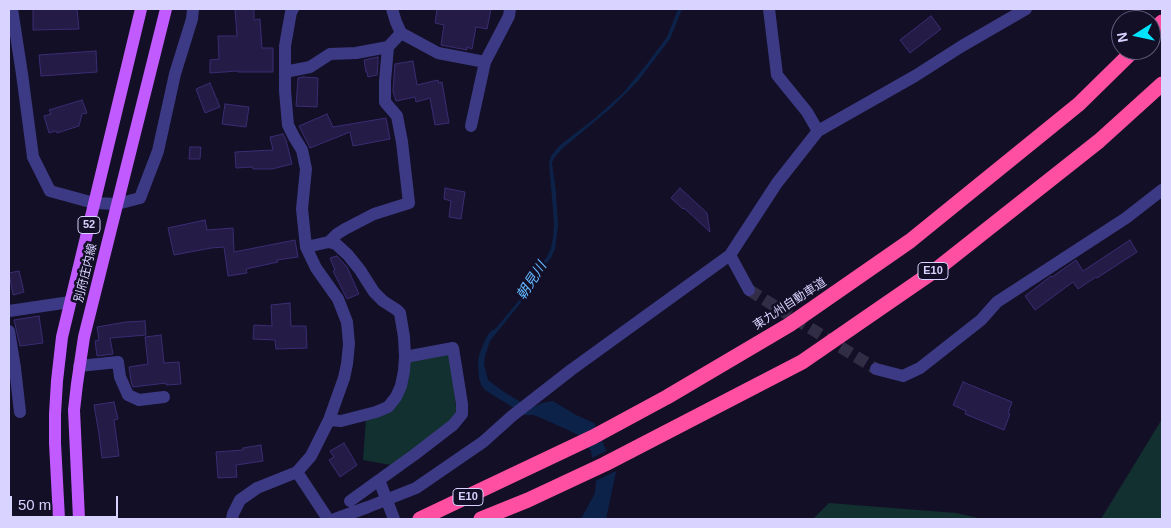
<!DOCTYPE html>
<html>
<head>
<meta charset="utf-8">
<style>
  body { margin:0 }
  #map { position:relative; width:1171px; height:528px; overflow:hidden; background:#130f26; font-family:Arial,sans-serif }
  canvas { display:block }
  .frame { position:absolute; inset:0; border:10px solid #d9d4ff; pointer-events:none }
  .north { position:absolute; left:1111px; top:10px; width:50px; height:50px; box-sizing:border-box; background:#130f26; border:1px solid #625e7d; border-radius:50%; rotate:260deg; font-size:14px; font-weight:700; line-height:20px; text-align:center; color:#d9d4ff }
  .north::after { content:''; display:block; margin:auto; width:18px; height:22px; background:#00e5ff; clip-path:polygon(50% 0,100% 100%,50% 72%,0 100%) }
  .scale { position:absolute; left:10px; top:496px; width:108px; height:22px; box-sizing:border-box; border:2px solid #d9d4ff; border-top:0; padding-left:6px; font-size:15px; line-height:18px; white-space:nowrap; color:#d9d4ff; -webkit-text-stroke:4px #130f26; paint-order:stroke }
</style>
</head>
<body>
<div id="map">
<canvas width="1171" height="528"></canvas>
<div class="frame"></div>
<div class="north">N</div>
<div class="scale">50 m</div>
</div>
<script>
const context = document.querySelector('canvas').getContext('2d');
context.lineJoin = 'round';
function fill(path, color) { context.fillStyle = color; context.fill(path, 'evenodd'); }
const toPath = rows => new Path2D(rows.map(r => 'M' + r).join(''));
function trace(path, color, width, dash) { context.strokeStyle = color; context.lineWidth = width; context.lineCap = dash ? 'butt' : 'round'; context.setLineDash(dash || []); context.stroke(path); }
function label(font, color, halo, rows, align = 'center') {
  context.font = font + ' Arial,"Noto Sans JP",sans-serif'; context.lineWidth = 5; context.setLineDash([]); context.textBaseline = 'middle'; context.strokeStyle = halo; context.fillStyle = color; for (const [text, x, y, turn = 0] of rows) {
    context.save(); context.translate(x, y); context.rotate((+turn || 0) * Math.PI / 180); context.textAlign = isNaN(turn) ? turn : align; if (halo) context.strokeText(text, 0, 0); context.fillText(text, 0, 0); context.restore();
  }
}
fill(toPath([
  [450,351,457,416,396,466,363,460,366,418,388,411,410,361],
  [1162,419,1162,519,1101,519],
  [829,503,956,513,983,519,813,519]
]), '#12302f');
fill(toPath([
  [678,9,682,9,670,39,638,81,611,108,563,148,554,158,552,163,556,192,558,226,555,249,551,258,545,265,523,300,490,341,485,356,484,364,488,380,504,392,531,408,542,403,553,401,576,415,594,423,616,472,606,519,581,519,595,493,596,481,591,451,578,435,568,430,541,418,533,415,525,415,485,390,481,385,479,378,478,362,479,355,485,340,489,333,496,328,521,298,542,263,547,257,551,248,553,238,554,226,553,210,549,163,551,156,560,145,594,119,623,93,646,65,667,37]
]), '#0c2248');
fill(toPath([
  [608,450,618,470,593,482,590,459]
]), '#130f26');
const building = toPath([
  [33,9,77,9,79,29,33,30,33,9],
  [235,9,254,9,254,20,260,19,262,48,273,48,273,72,238,72,238,71,210,73,210,60,219,59,218,36,237,36,235,9],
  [437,9,491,9,487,29,476,27,472,49,467,47,467,50,441,45,444,25,435,23,437,9],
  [931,16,941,29,910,53,900,40,931,16],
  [96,51,97,72,41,76,39,55,96,51],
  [378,57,378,63,377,75,368,77,367,72,366,72,364,60,378,57],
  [413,61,417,85,438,80,439,83,442,82,449,123,435,125,430,98,416,102,415,97,396,101,393,91,395,64,413,61],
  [303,77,318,78,317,107,296,106,298,78,303,77],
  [210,83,220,107,205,113,196,89,210,83],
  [82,100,87,113,82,114,79,126,57,133,56,131,49,133,44,116,51,114,49,110,82,100],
  [225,104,249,107,246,127,222,124,225,104],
  [327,114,333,127,386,118,390,139,353,146,350,132,310,148,299,126,327,114],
  [283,134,286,140,292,164,272,169,253,169,253,167,236,168,235,152,273,150,270,137,283,134],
  [190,147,201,147,200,159,189,159,190,147],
  [445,188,465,192,461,219,449,217,451,201,444,199,445,188],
  [680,188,707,213,710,232,684,208,683,209,671,198,680,188],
  [205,220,207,230,233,228,234,252,295,240,298,257,277,260,278,262,246,269,247,273,228,276,224,247,211,248,174,255,168,228,205,220],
  [1130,240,1137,252,1097,278,1096,277,1078,289,1073,282,1035,310,1025,296,1051,276,1052,277,1076,260,1083,271,1130,240],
  [337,256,347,267,359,294,347,299,333,271,335,270,330,258,337,256],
  [19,271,24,292,13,295,9,273,19,271],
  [290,303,291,326,306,326,307,348,276,349,275,340,253,339,254,325,272,326,271,305,290,303],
  [39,316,43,343,20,346,14,320,39,316],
  [145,321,146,335,110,338,113,354,97,356,95,341,99,340,97,327,126,322,145,321],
  [161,335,164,363,179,362,181,384,166,385,166,383,133,387,131,381,129,367,148,364,145,337,161,335],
  [963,382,1012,402,1008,413,1010,414,1004,430,965,414,966,411,953,405,963,382],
  [114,402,118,419,114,420,119,456,102,458,99,434,94,405,114,402],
  [344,443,357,465,340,477,329,460,334,457,330,451,344,443],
  [261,445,263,461,236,465,237,477,218,478,216,452,243,450,243,448,261,445]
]);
fill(building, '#241b47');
trace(building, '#3b2d73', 1);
trace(toPath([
  [749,290,876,369]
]), '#312d47', 12, [12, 6]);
trace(toPath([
  [12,9,22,74,33,157,50,191,94,203,117,204,140,198,158,151,175,74,192,19,193,9],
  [392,9,396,22,401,33,438,53,485,62],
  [769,9,777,75,807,112,818,131],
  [285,72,310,67,330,54,356,53,388,47,401,33],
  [471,126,485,62,509,16,510,9],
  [329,242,337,234,345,229,374,214,409,203,402,142,397,116,385,102,385,81,388,47],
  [306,247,329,242,336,244,348,255,360,270,374,292,383,301,397,310,400,313,404,337,405,357,404,371,401,386,396,397,388,407,376,412,341,421,329,420],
  [730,255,749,290],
  [9,311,70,302],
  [9,331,15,368,20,412],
  [79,366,118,362,120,377,128,395,139,400,164,397],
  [876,369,903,376,920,368,981,320,997,302,1126,218,1162,190],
  [297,472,328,519],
  [379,480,394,519],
  [350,501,414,455,453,425,462,414,462,404,453,348,405,357],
  [232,519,233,514,240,500,257,488,297,472,311,456,329,420,344,378,347,364,349,344,347,322,338,299,316,268,306,247,302,209,306,169,302,150,294,137,288,125,285,91,285,46,291,12,293,9],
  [335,519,368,507,416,488,483,442,512,416,571,370,730,255,777,183,818,131,915,76,962,46,1026,9]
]), '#3d3a85', 12);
trace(toPath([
  [59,519,55,443,55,414,57,381,62,337,141,9],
  [79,519,74,410,77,384,84,337,166,9]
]), '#c25bff', 12);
trace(toPath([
  [1151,33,1162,22],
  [420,519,593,437,667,397,789,325,910,241,1079,104,1134,50],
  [481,519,528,500,605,464,802,362,937,269,1099,141,1162,84]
]), '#ff4fa3', 15);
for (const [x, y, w] of [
  [89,225,22],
  [933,271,30],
  [468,497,30]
]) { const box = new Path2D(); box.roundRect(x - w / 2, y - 8.5, w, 17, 4); context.fillStyle = '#130f26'; context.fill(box); trace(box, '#d9d4ff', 1); }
label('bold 11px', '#d9d4ff', null, [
  ["52",89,225],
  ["E10",933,271],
  ["E10",468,497]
]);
label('12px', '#d9d4ff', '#130f26', [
  ["別府庄内線",86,273,-76],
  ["東九州自動車道",790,304,-33]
]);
label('italic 14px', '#62b6ff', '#130f26', [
  ["朝見川",532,281,-57]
]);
</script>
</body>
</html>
